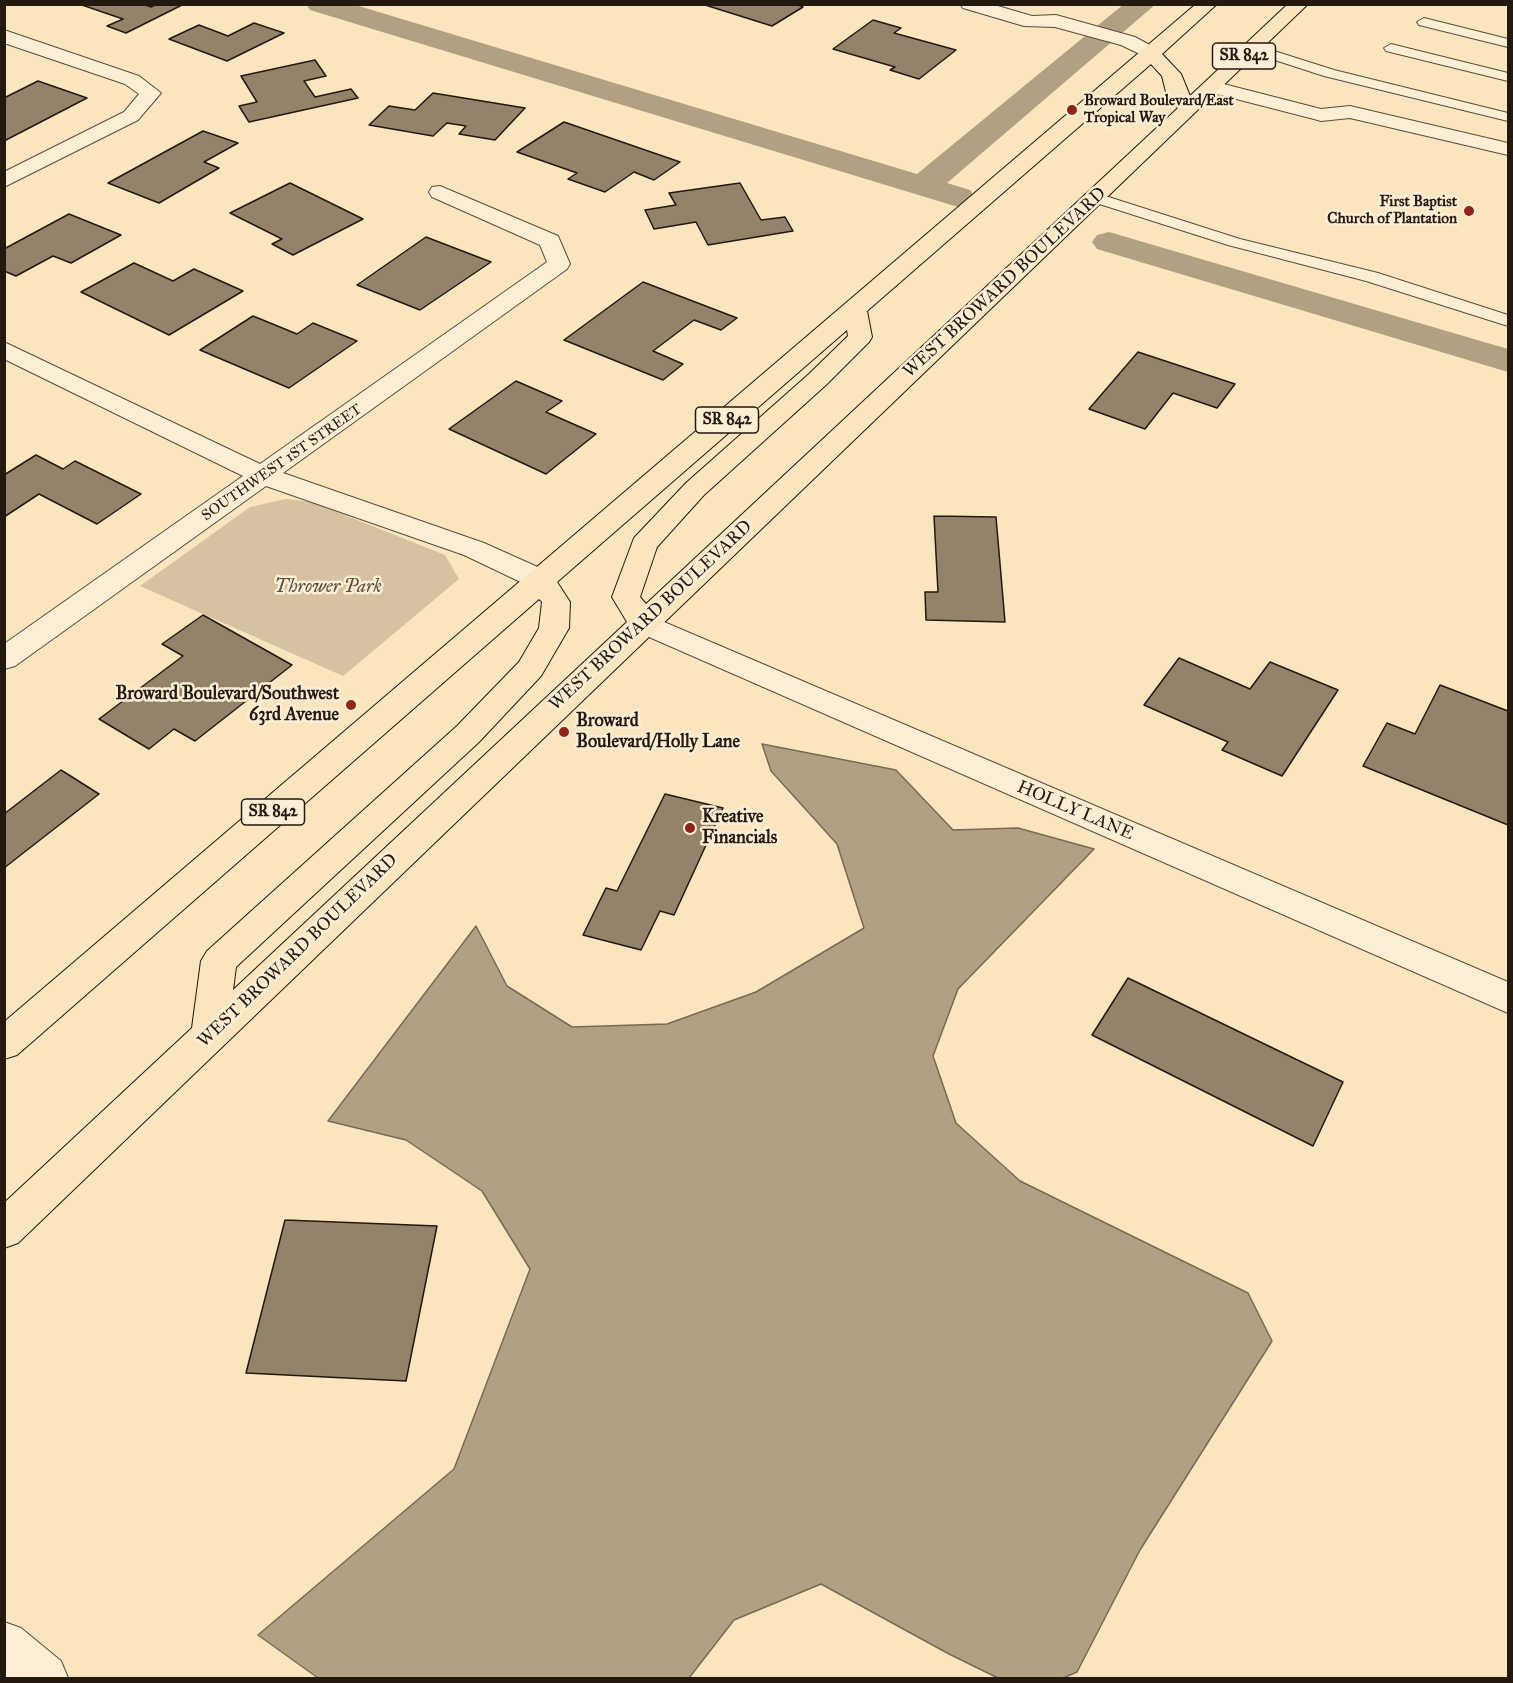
<!DOCTYPE html>
<html>
<head>
<meta charset="utf-8">
<style>
  body { margin:0 }
  #map { position:relative; width:1513px; height:1683px; overflow:hidden; background:#fbe5bf; font-family:"IM FELL Great Primer",serif }
  canvas { display:block }
  .frame { position:absolute; inset:0; border:6px solid #24190f; pointer-events:none }
</style>
</head>
<body>
<div id="map">
<canvas width="1513" height="1683"></canvas>
<div class="frame"></div>
</div>
<script>
const context = document.querySelector('canvas').getContext('2d');
context.lineJoin = 'round';
function fill(path, color) { context.fillStyle = color; context.fill(path, 'evenodd'); }
const toPath = rows => new Path2D(rows.map(r => 'M' + r).join(''));
function trace(path, color, width, dash) { context.strokeStyle = color; context.lineWidth = width; context.lineCap = dash ? 'butt' : 'round'; context.setLineDash(dash || []); context.stroke(path); }
function label(font, color, halo, rows, align = 'center') {
  context.font = font + ' "IM FELL Great Primer",serif'; context.lineWidth = 5; context.setLineDash([]); context.textBaseline = 'middle'; context.strokeStyle = halo; context.fillStyle = color; for (const [text, x, y, turn = 0] of rows) {
    context.save(); context.translate(x, y); context.rotate((+turn || 0) * Math.PI / 180); context.textAlign = isNaN(turn) ? turn : align; if (halo) context.strokeText(text, 0, 0); context.fillText(text, 0, 0); context.restore();
  }
}
fill(toPath([
  [286,499,312,502,445,555,459,579,343,676,140,586,250,507]
]), '#d6c2a1');
const water = toPath([
  [762,744,896,770,953,830,1018,828,1094,849,958,989,933,1056,956,1123,1020,1181,1248,1293,1272,1341,1140,1550,1077,1672,1063,1678,998,1678,949,1654,821,1584,734,1620,689,1678,318,1678,258,1635,454,1469,530,1269,482,1191,406,1140,328,1121,476,926,507,986,572,1027,667,1024,756,992,864,928,837,844,771,771,762,744]
]);
fill(water, '#b2a083');
trace(water, '#796a55', 1.5);
fill(toPath([
  [306,4,352,4,917,174,1124,4,1156,4,947,183,970,190,975,197,970,204,958,207,310,10,306,4],
  [1109,232,1508,349,1508,372,1097,249,1092,242,1097,235,1109,232]
]), '#b2a083');
const building = toPath([
  [79,4,143,4,151,7,157,4,184,4,126,33,107,26,123,19,79,4],
  [702,4,796,4,803,7,772,26,702,4],
  [873,20,901,28,894,33,956,50,919,79,890,70,895,67,833,49,873,20],
  [254,23,284,33,227,61,169,39,199,25,228,36,254,23],
  [315,60,326,76,304,81,315,97,351,89,358,98,249,122,239,106,257,102,241,76,315,60],
  [38,81,87,98,4,141,4,98,38,81],
  [433,93,525,108,495,140,459,134,466,126,447,123,433,136,369,125,389,106,415,110,433,93],
  [564,122,680,162,654,180,634,172,605,192,568,179,577,173,517,152,564,122],
  [203,131,238,143,204,162,219,168,159,203,108,183,203,131],
  [290,183,363,219,293,255,272,244,282,239,230,213,290,183],
  [740,183,761,220,785,217,793,231,708,245,696,222,654,229,645,210,676,205,669,193,740,183],
  [69,214,121,235,71,263,53,256,16,276,4,271,4,249,69,214],
  [426,237,491,262,420,310,357,285,426,237],
  [134,263,173,281,194,269,243,291,169,335,81,292,134,263],
  [643,282,737,318,721,330,694,320,653,351,683,364,663,380,564,340,643,282],
  [253,316,297,334,313,323,357,341,289,388,200,350,253,316],
  [1138,352,1235,384,1217,408,1173,393,1145,429,1089,409,1138,352],
  [516,381,562,401,546,412,596,434,546,474,449,429,516,381],
  [36,455,63,469,75,461,141,494,97,524,39,494,4,517,4,475,36,455],
  [934,516,996,517,1005,622,926,620,925,592,938,592,934,516],
  [203,615,292,665,195,741,174,729,149,749,99,719,183,656,162,644,203,615],
  [1179,658,1250,689,1270,662,1338,690,1282,776,1222,750,1228,742,1144,705,1179,658],
  [1440,685,1508,711,1508,825,1363,766,1387,723,1415,734,1440,685],
  [61,770,99,794,4,868,4,814,61,770],
  [665,794,723,808,674,915,660,911,641,950,583,935,606,888,617,891,665,794],
  [1128,978,1343,1082,1313,1146,1092,1035,1128,978],
  [285,1220,437,1226,406,1381,246,1373,285,1220]
]);
fill(building, '#94836b');
trace(building, '#24190f', 1.5);
const service = toPath([
  [1424,18,1508,39,1508,47,1419,25,1417,22,1424,18],
  [1252,44,1334,70,1508,113,1508,121,1324,76,1247,51,1245,48,1252,44],
  [1391,44,1508,73,1508,81,1386,51,1384,48,1391,44],
  [1096,193,1240,239,1378,273,1508,315,1508,326,1366,281,1228,245,1090,201,1088,198,1090,195,1096,193]
]);
const minor = toPath([
  [960,4,991,4,1032,16,1056,15,1135,37,1159,50,1162,54,1159,58,1152,60,1121,45,1055,27,1024,26,963,8,960,4],
  [4,30,139,76,161,93,138,120,4,187,4,172,124,112,139,94,125,84,4,43,4,30],
  [1212,81,1321,109,1350,106,1508,143,1508,155,1350,118,1321,121,1314,119,1205,91,1202,87,1205,83,1212,81],
  [440,186,558,236,570,264,567,269,283,473,484,543,551,573,555,580,551,587,541,589,531,587,464,555,266,486,15,666,4,669,4,644,243,476,4,359,4,342,260,464,547,262,540,245,432,197,429,192,432,187,440,186],
  [643,613,1508,982,1508,1013,633,630,628,623,633,616,643,613],
  [4,1622,21,1628,61,1661,68,1678,8,1678,4,1676,4,1622]
]);
const primary = toPath([
  [1196,4,1217,4,1162,54,1181,74,1190,96,1288,4,1308,4,18,1243,4,1248,4,1203,192,1028,201,961,207,951,457,726,519,662,539,628,542,602,539,599,17,1055,4,1059,4,1022,1196,4],
  [1151,64,1162,76,1166,92,1178,108,646,604,640,597,657,547,704,495,827,384,869,342,872,337,867,311,1151,64],
  [847,330,848,336,809,374,686,483,634,538,612,597,627,622,233,990,236,967,479,742,541,676,569,628,570,602,557,582,847,330]
]);
trace(service, '#5a4c3b', 2);
trace(minor, '#5a4c3b', 2);
trace(primary, '#24190f', 2);
fill(service, '#fceed5');
fill(minor, '#fceed5');
fill(primary, '#fbe5bf');
for (const [x, y, r, color] of [
  [1072,110,6,"#8f2418"],
  [1469,211,6,"#8f2418"],
  [351,705,6,"#8f2418"],
  [564,732,6,"#8f2418"],
  [690,828,6,"#8f2418"]
]) { const dot = new Path2D(); dot.arc(x, y, r, 0, 2 * Math.PI); context.fillStyle = color; context.fill(dot); trace(dot, '#fceed5', 2); }
label('bold 15px', '#24190f', '#fceed5', [
  ["Broward Boulevard/East",1084,101],
  ["Tropical Way",1084,118],
  ["First Baptist",1457,202,"right"],
  ["Church of Plantation",1457,219,"right"]
], 'left');
label('15px', '#24190f', '#fceed5', [
  ["SOUTHWEST 1ST STREET",282,463,-35]
]);
for (const [x, y, w] of [
  [1244,56,63],
  [727,420,63],
  [273,812,63]
]) { const box = new Path2D(); box.roundRect(x - w / 2, y - 13, w, 26, 4.5); context.fillStyle = '#fceed5'; context.fill(box); trace(box, '#24190f', 1.5); }
label('bold 16px', '#24190f', null, [
  ["SR 842",1244,56],
  ["SR 842",727,420],
  ["SR 842",273,812]
]);
label('18px', '#24190f', '#fceed5', [
  ["WEST BROWARD BOULEVARD",1005,283,-43],
  ["WEST BROWARD BOULEVARD",651,616,-43],
  ["HOLLY LANE",1075,811,23],
  ["WEST BROWARD BOULEVARD",298,951,-44]
]);
label('italic 18px', '#594c3b', '#fceed5', [
  ["Thrower Park",328,588]
]);
label('bold 18px', '#24190f', '#fceed5', [
  ["Broward Boulevard/Southwest",339,695,"right"],
  ["63rd Avenue",339,716,"right"],
  ["Broward",576,722],
  ["Boulevard/Holly Lane",576,743],
  ["Kreative",702,818],
  ["Financials",702,839]
], 'left');
</script>
</body>
</html>
